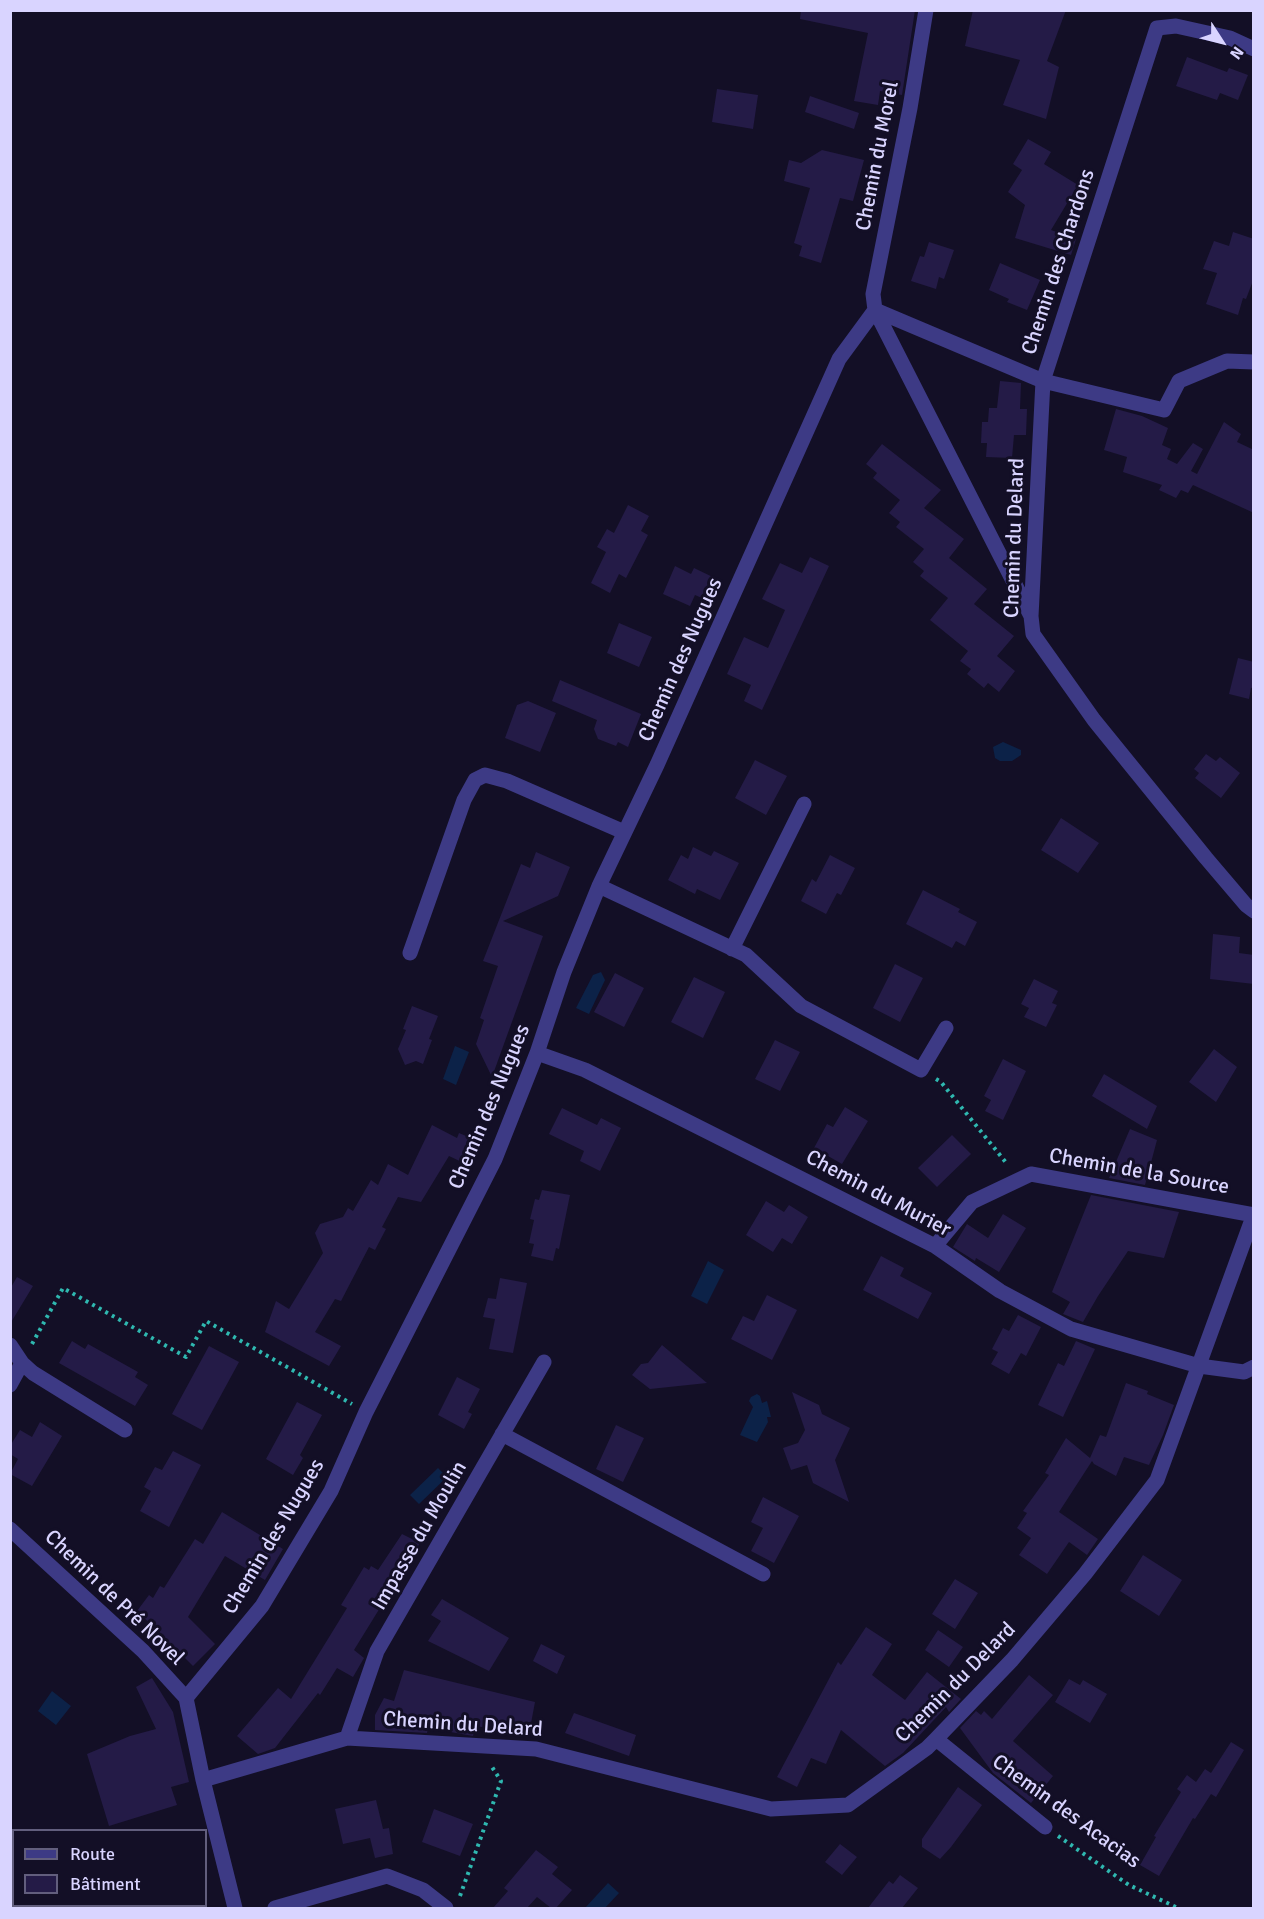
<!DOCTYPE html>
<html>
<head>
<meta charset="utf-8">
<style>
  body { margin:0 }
  #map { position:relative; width:1264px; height:1919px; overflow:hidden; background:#130f26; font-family:Signika,sans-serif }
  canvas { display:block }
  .frame { position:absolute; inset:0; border:12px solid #d9d4ff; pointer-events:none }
  .legend { position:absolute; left:12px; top:1829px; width:195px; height:78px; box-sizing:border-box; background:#130f26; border:2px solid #625e7d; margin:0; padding:8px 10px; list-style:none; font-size:18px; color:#d9d4ff }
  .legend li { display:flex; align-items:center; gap:12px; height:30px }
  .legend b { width:30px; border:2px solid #625e7d }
  .north { position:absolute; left:1192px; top:12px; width:60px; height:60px; -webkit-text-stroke:4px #130f26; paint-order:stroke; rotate:126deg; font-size:16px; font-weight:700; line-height:24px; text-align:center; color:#d9d4ff }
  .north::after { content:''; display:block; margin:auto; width:21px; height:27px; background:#d9d4ff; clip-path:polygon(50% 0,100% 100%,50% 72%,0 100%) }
</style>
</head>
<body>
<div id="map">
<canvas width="1264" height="1919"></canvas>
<div class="frame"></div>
<ul class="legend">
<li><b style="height:8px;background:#3d3a85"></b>Route</li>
<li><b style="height:16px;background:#241b47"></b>Bâtiment</li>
</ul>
<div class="north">N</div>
</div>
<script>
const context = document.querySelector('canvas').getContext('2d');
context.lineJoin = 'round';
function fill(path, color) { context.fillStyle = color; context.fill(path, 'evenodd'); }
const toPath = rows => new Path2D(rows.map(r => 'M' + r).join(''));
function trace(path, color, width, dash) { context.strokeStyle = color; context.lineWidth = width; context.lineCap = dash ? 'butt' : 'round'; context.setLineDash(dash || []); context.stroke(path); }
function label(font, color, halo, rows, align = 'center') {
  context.font = font + ' Signika,sans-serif'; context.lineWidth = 6; context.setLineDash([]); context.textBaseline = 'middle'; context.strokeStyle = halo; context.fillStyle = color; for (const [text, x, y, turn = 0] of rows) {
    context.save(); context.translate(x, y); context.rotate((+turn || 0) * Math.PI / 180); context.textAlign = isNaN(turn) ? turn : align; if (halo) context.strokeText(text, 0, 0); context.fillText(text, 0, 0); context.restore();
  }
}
fill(toPath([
  [1003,742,1021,750,1021,755,1012,761,1000,761,995,758,993,747],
  [601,972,605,980,589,1014,576,1008,593,975],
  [455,1046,469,1052,456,1085,443,1079],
  [708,1261,724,1270,707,1304,691,1296],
  [757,1394,760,1396,762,1403,767,1401,771,1417,767,1417,768,1422,757,1442,740,1435,753,1407,749,1401,751,1397],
  [438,1468,447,1477,419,1504,410,1495],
  [52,1691,71,1706,56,1725,38,1711],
  [608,1883,619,1893,605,1908,585,1908]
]), '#0c2248');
fill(toPath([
  [801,10,915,10,902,95,880,91,878,105,854,101,868,33,800,19],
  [973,10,1066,10,1047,61,1059,67,1046,119,1003,105,1020,60,965,46],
  [1187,57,1227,72,1229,68,1248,75,1238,100,1220,93,1217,100,1176,86],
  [717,89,758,95,753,129,712,122],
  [810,96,859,113,854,129,805,112],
  [1028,139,1051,152,1044,164,1078,185,1051,230,1076,239,1071,255,1015,238,1025,205,1008,192,1022,170,1013,164],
  [822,150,864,160,853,201,840,198,821,263,799,256,802,246,794,243,810,188,784,181,789,160,801,163],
  [1233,232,1254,239,1254,278,1246,299,1243,298,1238,315,1206,304,1217,273,1203,269,1214,241,1229,246],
  [929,242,954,250,944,279,939,277,936,289,911,281,920,256,924,257],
  [1000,263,1040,280,1027,310,1007,302,1009,299,989,290],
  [1000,381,1021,383,1020,409,1027,409,1026,435,1014,435,1012,458,986,457,987,443,981,443,982,422,988,422,989,408,997,408],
  [1116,409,1142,416,1168,428,1162,445,1171,449,1167,459,1177,464,1193,443,1203,449,1191,471,1197,474,1224,422,1241,434,1237,442,1254,450,1254,513,1193,485,1188,493,1181,490,1176,498,1159,490,1162,485,1123,472,1127,457,1104,450],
  [882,444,941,490,924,508,964,539,949,558,987,589,974,604,1014,636,997,656,1015,671,999,692,988,683,984,688,967,674,971,669,960,661,968,651,930,620,948,598,920,576,924,571,913,562,924,549,896,527,900,522,889,513,900,500,873,478,877,473,866,464],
  [628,505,649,516,641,531,648,535,626,578,619,574,610,593,591,583,606,552,597,547,607,529,614,533],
  [810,557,829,566,762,710,744,701,751,685,727,674,744,637,768,648,785,610,762,599,780,563,802,573],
  [675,566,691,574,694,568,721,581,711,602,695,595,690,606,663,594],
  [619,623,652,637,639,667,607,653],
  [1238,658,1254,662,1254,687,1251,688,1249,699,1229,694],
  [560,680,641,714,628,747,618,742,616,746,598,739,594,729,597,720,552,701],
  [528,701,556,713,540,752,505,738,517,705],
  [1206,754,1216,761,1220,757,1240,773,1221,798,1195,778,1199,773,1194,769],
  [755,760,787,776,766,815,735,798],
  [1061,818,1099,843,1078,873,1041,850],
  [693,847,711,856,714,851,739,863,720,900,697,889,695,894,668,880,681,855,688,859],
  [536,852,570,867,558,896,503,921,543,936,492,1077,476,1044,484,1020,480,1018,498,966,483,961,521,864,530,868],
  [830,855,855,868,841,895,837,893,826,914,801,901,812,879,816,882],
  [923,890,960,909,958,912,977,922,965,946,956,941,952,948,906,924],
  [1213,934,1240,937,1239,953,1254,955,1254,984,1210,979],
  [895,964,923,978,900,1022,873,1008],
  [615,973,644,988,624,1027,594,1012],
  [694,977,725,992,703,1038,671,1022],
  [1034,979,1058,991,1052,1003,1057,1005,1046,1027,1024,1017,1029,1008,1021,1004],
  [412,1006,438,1016,429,1039,432,1040,423,1064,416,1061,405,1065,398,1049,406,1030,403,1029],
  [775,1040,800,1052,780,1091,755,1079],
  [1214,1049,1237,1067,1216,1102,1189,1082],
  [1003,1059,1026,1071,1003,1120,985,1111,991,1100,984,1096],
  [1104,1074,1157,1106,1147,1129,1092,1096],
  [845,1107,868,1121,842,1164,814,1148,827,1124,833,1127],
  [562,1108,597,1125,601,1118,621,1128,600,1171,580,1161,584,1151,549,1134],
  [432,1125,457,1138,459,1133,480,1142,468,1165,449,1156,421,1202,398,1197,382,1227,386,1229,375,1250,369,1247,341,1301,335,1299,315,1332,341,1346,329,1366,265,1332,276,1301,289,1309,323,1253,315,1233,320,1224,343,1217,348,1208,353,1211,371,1180,378,1185,388,1164,408,1175],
  [1130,1129,1157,1140,1145,1185,1109,1178],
  [952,1135,971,1154,937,1187,918,1168],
  [542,1190,570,1195,559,1249,556,1248,553,1261,531,1256,534,1244,529,1243,534,1220,530,1219,535,1199,539,1200],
  [1091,1195,1179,1212,1164,1258,1128,1251,1098,1296,1083,1322,1063,1314,1070,1302,1052,1292],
  [766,1201,784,1212,789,1205,808,1217,792,1244,782,1238,773,1252,746,1235],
  [1003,1214,1026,1228,999,1272,976,1258,975,1261,953,1247,967,1224,988,1238],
  [881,1256,904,1268,900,1276,932,1293,918,1319,863,1290],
  [17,1277,33,1286,10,1324,10,1289],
  [500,1278,527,1283,513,1353,489,1349,495,1319,483,1317,488,1298,496,1299],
  [767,1295,797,1310,772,1360,731,1339,743,1316,754,1321],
  [1018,1315,1041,1327,1026,1356,1021,1353,1009,1374,991,1364,998,1352,992,1349,1003,1328,1009,1331],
  [72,1341,85,1349,88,1344,138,1372,135,1377,148,1385,135,1406,59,1363],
  [1076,1341,1095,1349,1063,1417,1038,1405,1058,1363,1064,1366],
  [662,1345,707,1383,650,1389,632,1375,641,1364,648,1363],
  [209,1346,239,1362,202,1430,172,1414],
  [457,1377,480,1389,468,1412,472,1414,464,1429,438,1415],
  [1126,1383,1148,1391,1147,1394,1174,1405,1163,1435,1149,1465,1124,1457,1116,1476,1094,1464,1092,1461,1059,1512,1098,1539,1087,1555,1069,1542,1047,1574,1019,1555,1031,1538,1017,1528,1027,1513,1023,1511,1049,1475,1045,1473,1066,1438,1090,1458,1100,1435,1106,1437],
  [792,1392,819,1405,822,1414,850,1428,835,1460,849,1502,813,1483,807,1465,791,1470,783,1448,798,1443,805,1430],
  [297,1402,322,1415,300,1455,303,1458,293,1475,266,1459],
  [40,1422,62,1436,32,1486,10,1474,18,1459,10,1454,10,1446,20,1430,32,1437],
  [616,1425,644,1438,623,1482,596,1469],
  [173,1451,201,1465,169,1527,140,1511,151,1491,144,1487,155,1467,162,1470],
  [763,1497,799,1516,774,1563,751,1551,763,1528,751,1522],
  [222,1512,283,1549,265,1580,225,1556,188,1617,215,1644,193,1666,184,1657,179,1663,162,1645,167,1640,137,1611,149,1595,153,1598,160,1586,164,1588,195,1539,203,1544],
  [402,1534,420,1543,354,1650,364,1658,353,1677,337,1668,320,1695,318,1693,275,1748,258,1754,237,1736,278,1688,291,1699,347,1608,341,1605,364,1567,369,1570,371,1566,378,1570],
  [1143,1555,1182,1580,1159,1616,1120,1591],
  [955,1579,978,1593,955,1629,932,1614],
  [442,1599,509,1638,489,1671,428,1641,441,1621,431,1615],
  [866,1627,892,1644,872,1675,885,1685,905,1700,927,1672,961,1699,949,1712,946,1707,903,1753,885,1766,841,1730,826,1764,811,1758,797,1787,777,1777,838,1662,841,1665],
  [938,1630,963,1647,949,1667,925,1650],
  [541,1644,565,1656,557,1674,533,1661],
  [404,1670,535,1702,529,1734,475,1726,473,1736,428,1728,427,1733,375,1730,375,1715,384,1698,394,1701],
  [1029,1675,1053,1695,1013,1741,1053,1776,1031,1803,993,1773,960,1728,976,1711,981,1715,984,1711,992,1719],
  [152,1678,173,1712,189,1782,171,1787,177,1805,109,1826,87,1754,130,1736,156,1729,136,1687],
  [1069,1679,1080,1685,1083,1680,1107,1694,1090,1723,1055,1702],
  [574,1713,636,1735,629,1756,565,1733],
  [1231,1742,1244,1750,1216,1797,1211,1794,1195,1819,1193,1818,1159,1876,1140,1865,1156,1837,1154,1836,1181,1792,1177,1789,1187,1775,1196,1782,1205,1769,1211,1773],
  [958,1787,982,1805,951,1847,940,1859,922,1847,922,1839],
  [376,1800,383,1829,389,1828,393,1854,375,1858,370,1838,343,1844,335,1809],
  [434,1809,473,1824,460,1856,422,1842],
  [840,1844,857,1857,842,1875,825,1862],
  [536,1850,558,1867,552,1874,572,1890,556,1908,551,1908,537,1897,527,1908,493,1908,508,1891,504,1888],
  [900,1875,918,1888,902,1908,868,1908,889,1881,893,1884]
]), '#241b47');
trace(toPath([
  [936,1079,941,1082,1008,1165],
  [32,1344,63,1288,186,1357,206,1321,352,1404],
  [1058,1836,1129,1885,1178,1908],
  [460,1896,501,1781,492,1767]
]), '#2fb8b0', 4, [3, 4.5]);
trace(toPath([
  [926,10,910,108,873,294,875,310,1031,616],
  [1254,49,1230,38,1176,26,1157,28,1043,381,1164,410,1179,381,1227,361,1254,362],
  [875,310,1043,381,1031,616,1033,634,1094,720,1206,858,1246,905,1254,911],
  [599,886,746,955,801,1006,921,1070,946,1028],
  [732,949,804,804],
  [410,953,464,800,475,780,485,775,507,781,624,832],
  [537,1053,585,1070,935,1246,1000,1291,1071,1329,1199,1366,1244,1372,1254,1367],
  [935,1246,972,1202,1031,1174,1254,1215],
  [10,1345,22,1363,10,1385],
  [22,1363,33,1373,125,1430],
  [502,1434,763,1574],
  [10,1529,143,1651,186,1698],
  [186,1698,262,1606,331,1491,366,1412,495,1159,537,1053,564,972,599,886,657,765,839,359,875,310],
  [186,1698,203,1780,235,1908],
  [347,1738,377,1651,544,1362],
  [936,1739,1045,1827],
  [203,1780,347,1738,536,1749,771,1809,848,1805,927,1748,936,1739,1012,1660,1085,1574,1157,1480,1254,1214],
  [275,1908,387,1876,423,1890,446,1908]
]), '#3d3a85', 15);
label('21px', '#d9d4ff', '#130f26', [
  ["Chemin du Morel",878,156,-79],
  ["Chemin des Chardons",1059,262,-72],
  ["Chemin du Delard",1015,538,-88],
  ["Chemin des Nugues",681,660,-66],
  ["Chemin des Nugues",490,1107,-67],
  ["Chemin de la Source",1139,1172,10],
  ["Chemin du Murier",878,1194,28],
  ["Impasse du Moulin",420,1536,-60],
  ["Chemin des Nugues",274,1537,-59],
  ["Chemin de Pré Novel",114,1598,44],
  ["Chemin du Delard",956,1683,-45],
  ["Chemin du Delard",463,1725,4],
  ["Chemin des Acacias",1066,1812,36]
]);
</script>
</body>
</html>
